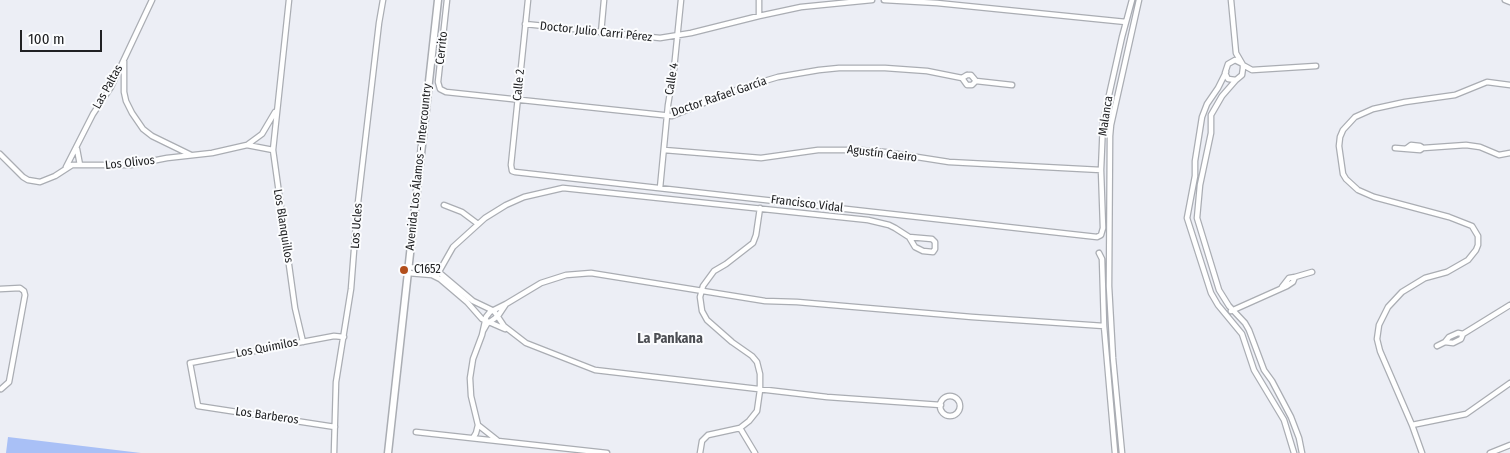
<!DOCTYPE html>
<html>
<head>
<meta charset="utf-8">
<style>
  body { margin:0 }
  #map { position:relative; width:1510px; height:453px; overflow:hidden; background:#eceef5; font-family:"Fira Sans Condensed",sans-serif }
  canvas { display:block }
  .scale { position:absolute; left:20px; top:30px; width:82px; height:22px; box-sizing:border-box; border:2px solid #202123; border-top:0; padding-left:6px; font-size:15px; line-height:18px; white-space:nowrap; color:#202123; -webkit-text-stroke:4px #fbfcfe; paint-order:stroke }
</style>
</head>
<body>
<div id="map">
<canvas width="1510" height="453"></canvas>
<div class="scale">100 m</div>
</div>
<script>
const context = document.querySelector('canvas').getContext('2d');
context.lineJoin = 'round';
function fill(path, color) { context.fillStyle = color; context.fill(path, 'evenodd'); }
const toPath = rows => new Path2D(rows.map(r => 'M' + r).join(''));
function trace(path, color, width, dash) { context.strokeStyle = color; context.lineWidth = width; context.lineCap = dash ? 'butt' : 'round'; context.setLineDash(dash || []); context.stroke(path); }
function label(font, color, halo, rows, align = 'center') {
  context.font = font + ' "Fira Sans Condensed",sans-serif'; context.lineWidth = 4; context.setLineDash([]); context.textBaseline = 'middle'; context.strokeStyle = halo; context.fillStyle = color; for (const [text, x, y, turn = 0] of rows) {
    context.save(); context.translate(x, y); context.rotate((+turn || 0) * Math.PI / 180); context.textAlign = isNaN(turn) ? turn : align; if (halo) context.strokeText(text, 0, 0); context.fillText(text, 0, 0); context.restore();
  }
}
fill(toPath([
  [8,437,141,453,6,453]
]), '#a9c0f6');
const street = toPath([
  [289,0,273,150,295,308,303,342],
  [447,0,438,82,440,89,446,92,672,116,741,88,778,77,819,70,839,68,885,68,927,71,962,78],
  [528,0,511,165,512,171,515,172,1097,237,1101,235,1103,228,1101,170,1103,122,1122,37,1132,0],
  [884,0,937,3,1126,22],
  [1231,0,1236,53,1243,65,1243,68,1242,75,1236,80,1228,79,1225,73,1228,64,1235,60,1241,63],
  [1505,0,1510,2],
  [759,16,759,0],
  [525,24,660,38,691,33,759,16,801,7,872,0],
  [601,33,604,0],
  [124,61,124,92,126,101,132,113,143,129,152,136,191,155],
  [1243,65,1252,70,1316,66],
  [1226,72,1218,88,1207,104,1202,117,1195,161,1195,176,1187,218,1211,293,1218,305,1242,334,1254,370,1284,420,1294,453],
  [967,75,971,75,976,81,972,85,967,85,962,78,967,75],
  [1236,80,1222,96,1211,115,1211,133,1200,185,1197,218,1219,290,1229,306,1245,323,1249,330,1264,370,1272,381,1291,417,1299,438,1302,453],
  [976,81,1012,85],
  [247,145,262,134,275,112],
  [1395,148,1420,150,1423,148,1466,145,1480,147,1499,155,1510,153],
  [1407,148,1411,145,1420,146,1423,148],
  [77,149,80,165],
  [664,150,761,158,818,150,860,150,885,152,949,162,1101,170],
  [0,154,23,177,28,180,40,182,55,176,72,165,131,165,167,158,212,153,247,145,273,150],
  [66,167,93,114,111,87,152,0],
  [660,188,668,105,674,69,681,0],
  [444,205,462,212,478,224],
  [1099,253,1102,259,1104,326],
  [408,267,433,270,441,274,473,301,494,311,504,326,526,343,595,370,827,397,941,405],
  [408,273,432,275,440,279,467,302,482,319,505,329],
  [436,277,453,247,485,218,506,205,524,197,563,188,868,220,889,225,895,228,909,237,915,247,923,251,933,252,935,249,935,242,932,239,909,237],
  [1295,277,1312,272],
  [0,289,20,288,24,291,25,295,9,382,1,389],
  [506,304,541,283,566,275,591,273,765,301,797,302,972,317,1104,326,1115,453],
  [1231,311,1287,286,1293,282,1295,277,1289,278,1282,287],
  [1445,342,1453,343,1461,339,1463,334,1510,305],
  [1437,346,1445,342,1449,337,1458,333,1463,334],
  '940 406a10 10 0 1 1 20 0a10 10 0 1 1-20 0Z',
  [478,425,471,396,470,378,473,359,482,335,486,317,490,312,506,304,498,316,487,324,483,331],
  [1412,425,1466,414,1510,383],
  [335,427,198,406,190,363,334,336,344,337],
  [740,428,755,453],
  [416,432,607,453],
  [473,438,476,433,478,425,497,440],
  [334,453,336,382,351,289,357,211,379,23,383,0],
  [700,453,702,441,708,435,740,428,749,421,757,411,760,390,760,374,757,362,752,356,732,342,707,320,702,311,700,297,703,286,714,271,726,264,753,243,756,235,760,208],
  [1122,453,1113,358,1109,286,1110,136,1111,125,1139,0],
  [1422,453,1412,425,1380,351,1377,339,1379,325,1388,307,1402,292,1425,278,1447,272,1468,260,1476,250,1478,245,1478,236,1472,226,1449,217,1374,197,1358,190,1346,179,1343,174,1339,146,1340,137,1343,130,1355,117,1373,109,1405,102,1455,95,1487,82,1510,85],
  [1490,453,1510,445]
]);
const secondary = toPath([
  [388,453,438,0]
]);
trace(street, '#aaadb3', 7);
trace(secondary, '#aaadb3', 9);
trace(street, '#fff', 4.5);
trace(secondary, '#fff', 6);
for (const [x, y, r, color] of [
  [404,270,5,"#b24e1c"]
]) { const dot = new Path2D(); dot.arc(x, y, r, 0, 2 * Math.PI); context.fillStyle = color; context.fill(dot); trace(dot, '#fbfcfe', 2); }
label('12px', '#202123', '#fbfcfe', [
  ["Doctor Julio Carri Pérez",596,32,6],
  ["Cerrito",442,48,-84],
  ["Calle 4",672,79,-81],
  ["Calle 2",519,85,-84],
  ["Las Paltas",108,87,-61],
  ["Doctor Rafael García",719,97,-19],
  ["Malanca",1106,116,-81],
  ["Agustín Caeiro",882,154,7],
  ["Los Olivos",130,163,-6],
  ["Avenida Los Álamos - Intercountry",419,167,-84],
  ["Francisco Vidal",807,204,7],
  ["Los Blanquillos",283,226,81],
  ["Los Ucles",357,226,-86],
  ["Los Quimilos",267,348,-11],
  ["Los Barberos",267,416,8]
]);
label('12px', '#202123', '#fbfcfe', [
  ["C1652",414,270]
], 'left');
label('bold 14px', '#4c4e53', '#fbfcfe', [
  ["La Pankana",670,339]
]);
</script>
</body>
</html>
